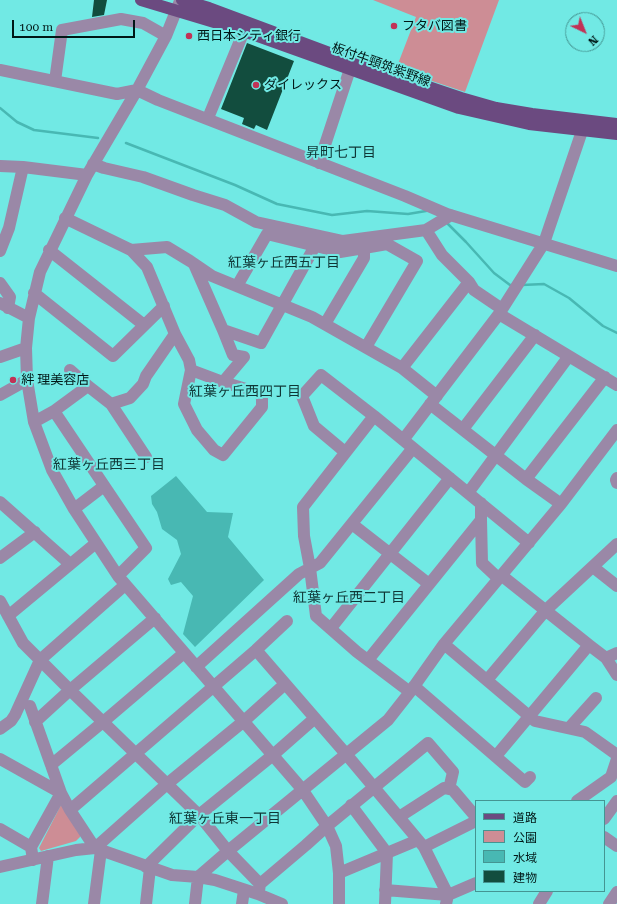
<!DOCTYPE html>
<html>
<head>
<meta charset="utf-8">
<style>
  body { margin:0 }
  #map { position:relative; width:617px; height:904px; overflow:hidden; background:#71e9e4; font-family:"Roboto Serif","Noto Sans JP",serif }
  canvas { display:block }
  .legend { position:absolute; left:475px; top:800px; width:130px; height:92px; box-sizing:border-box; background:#71e9e4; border:1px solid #449592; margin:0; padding:5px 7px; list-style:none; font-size:12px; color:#001716 }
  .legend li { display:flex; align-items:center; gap:8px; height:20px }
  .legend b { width:20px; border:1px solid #449592 }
  .north { position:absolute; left:565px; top:12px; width:40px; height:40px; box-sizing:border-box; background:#71e9e4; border:1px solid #449592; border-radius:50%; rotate:137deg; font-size:11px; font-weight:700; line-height:16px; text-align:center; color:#001716 }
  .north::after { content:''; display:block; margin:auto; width:14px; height:18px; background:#c13256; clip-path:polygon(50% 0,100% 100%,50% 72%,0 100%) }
  .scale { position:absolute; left:12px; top:20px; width:123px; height:18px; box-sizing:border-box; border:2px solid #001716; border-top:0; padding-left:5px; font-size:12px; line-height:14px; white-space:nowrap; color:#001716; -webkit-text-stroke:3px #71e9e4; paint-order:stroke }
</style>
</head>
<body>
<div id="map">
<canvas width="617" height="904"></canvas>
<ul class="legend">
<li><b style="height:5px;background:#6b4a80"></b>道路</li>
<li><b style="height:11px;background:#cd8d95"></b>公園</li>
<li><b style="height:11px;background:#48b8b3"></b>水域</li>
<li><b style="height:11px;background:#124d3e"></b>建物</li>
</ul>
<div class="north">N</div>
<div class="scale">100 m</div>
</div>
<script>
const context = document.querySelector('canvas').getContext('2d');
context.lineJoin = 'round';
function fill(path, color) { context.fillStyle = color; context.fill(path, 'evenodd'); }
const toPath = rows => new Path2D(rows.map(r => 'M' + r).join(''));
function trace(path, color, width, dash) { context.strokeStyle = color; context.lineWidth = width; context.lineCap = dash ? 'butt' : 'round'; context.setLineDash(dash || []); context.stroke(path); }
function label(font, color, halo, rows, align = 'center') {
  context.font = font + ' "Roboto Serif","Noto Sans JP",serif'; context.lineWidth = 4; context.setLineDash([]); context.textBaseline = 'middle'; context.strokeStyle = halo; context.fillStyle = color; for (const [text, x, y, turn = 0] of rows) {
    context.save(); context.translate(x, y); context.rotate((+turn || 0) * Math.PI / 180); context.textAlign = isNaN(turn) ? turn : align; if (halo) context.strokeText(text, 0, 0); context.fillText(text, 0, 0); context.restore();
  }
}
fill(toPath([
  [373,0,499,0,465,92,396,69,416,17],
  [62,803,81,833,80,837,76,841,41,851,39,848]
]), '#cd8d95');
fill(toPath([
  [176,476,207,512,233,513,228,537,264,580,195,647,183,634,193,596,181,582,171,585,168,579,181,554,177,540,162,529,157,512,152,504,151,496]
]), '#48b8b3');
trace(toPath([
  [0,108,17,122,34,130,98,138],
  [126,143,235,185,277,204,332,215,367,211,408,214,426,211],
  [446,222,466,242,494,273,510,285,513,285],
  [522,285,544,284,569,298,603,326,617,333]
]), '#48b8b3', 2.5);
fill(toPath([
  [94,0,107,0,104,15,92,17],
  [247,43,294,61,267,130,256,125,254,129,242,124,244,118,221,109]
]), '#124d3e');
trace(toPath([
  [180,1,166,36,137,90,87,175,40,272,29,318,26,348,27,380,34,422,52,470,74,509,118,576,302,789,327,826,336,846,339,873,339,904],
  [0,70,117,94,137,90,158,100,405,196,447,214,617,266],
  [55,81,62,30,121,19,143,23,166,36],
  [208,118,244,31],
  [319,163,350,69],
  [93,164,104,168,143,177,193,195,225,205,256,222,343,241,426,230,451,215],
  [0,166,23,167,87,175],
  [65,218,131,250,147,267,175,334,189,360,191,370,184,404,197,430,214,450,223,455,262,407,262,394,223,382,191,370],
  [426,230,442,255,469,282,474,290,502,309],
  [49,250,144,325],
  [131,250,167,247,190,261,212,276,312,317,402,368,437,396],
  [0,251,9,228,23,167],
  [194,264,223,330,261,343,315,246],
  [0,283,10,297,8,308],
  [237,286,267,234,340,252,364,248],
  [34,293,113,356,164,306],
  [0,303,29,318],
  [499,314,617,385],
  [325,324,364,258,364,248,387,244,417,261,366,347],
  [223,330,233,355,244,357,223,382],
  [0,357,26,348],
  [402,368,469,282],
  [70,370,88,386,111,404,146,457],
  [0,395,27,380],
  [111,404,130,398,143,384,146,376,175,334],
  [430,404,526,479,561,504,617,430],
  [54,411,88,386],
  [374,416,303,507,304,536,310,568,316,616,357,652,410,692],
  [34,422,54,411,146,548,118,576],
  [463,429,535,335],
  [403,440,499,314,544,243,582,131],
  [345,452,314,426,302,396,321,375,374,416,529,543],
  [617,478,616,480,617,483],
  [526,479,605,377],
  [468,493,569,356],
  [0,502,70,564],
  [74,509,104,486],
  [481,520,482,563,498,578],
  [352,524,429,584],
  [0,558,35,532],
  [593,567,617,586],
  [0,601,23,643,70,690,199,815,228,851,260,884],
  [8,616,96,543],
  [331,628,450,478],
  [444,644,561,504],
  [589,645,606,658,617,675],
  [256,650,346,754,424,847,448,895,385,890],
  [606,658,617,653],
  [368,660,481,520,481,503],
  [196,667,299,574,320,563,413,448],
  [487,680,546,610,617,544],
  [414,686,525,782,530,777],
  [30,706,61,793,70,810,95,848,167,784,244,721,285,684],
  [35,722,70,690,155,618],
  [569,728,596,698],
  [0,729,11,721,15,715,40,660,125,585],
  [496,756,589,645,501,575],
  [0,759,61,793,31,847,33,860],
  [51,765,103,722,184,653],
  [577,801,611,777,617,759],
  [351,805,387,853,385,904],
  [70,810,256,650,287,621],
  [399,817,444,788,453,790,476,817,474,822,424,847],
  [604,819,617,801],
  [0,829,31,847],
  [604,837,617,846],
  [0,867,76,850,95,848,172,875,198,877,215,880,258,894,282,904],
  [146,867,199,815,273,755,315,718],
  [339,873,418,840],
  [259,891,260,884,306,845,327,826,428,743,453,772,449,789],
  [42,904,48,856],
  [94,904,101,850],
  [146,904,150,868],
  [195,904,198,877,228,851,388,720,410,692,444,644,535,721,585,732,617,755],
  [242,904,244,890],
  [446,904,448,895,476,883],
  [539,904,547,891],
  [609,904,617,892]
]), '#9a88a7', 12);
trace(toPath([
  [141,0,244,31,459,108,529,124,617,134],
  [182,0,209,8,354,62,461,98,496,108,532,114,617,124]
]), '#6b4a80', 12);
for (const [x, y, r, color] of [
  [394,26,4,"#c13256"],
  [189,36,4,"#c13256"],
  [256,85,4,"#c13256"],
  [13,380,4,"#c13256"]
]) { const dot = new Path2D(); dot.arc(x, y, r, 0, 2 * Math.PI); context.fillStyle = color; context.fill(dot); trace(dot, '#71e9e4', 1.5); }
label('13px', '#001716', '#71e9e4', [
  ["フタバ図書",402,26],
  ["西日本シティ銀行",197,36],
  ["ダイレックス",264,85],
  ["絆 理美容店",21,380]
], 'left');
label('13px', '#001716', '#71e9e4', [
  ["板付牛頸筑紫野線",381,65,20]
]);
label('14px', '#0f3635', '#71e9e4', [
  ["昇町七丁目",341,153],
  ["紅葉ヶ丘西五丁目",284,263],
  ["紅葉ヶ丘西四丁目",245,392],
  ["紅葉ヶ丘西三丁目",109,465],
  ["紅葉ヶ丘西二丁目",349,598],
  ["紅葉ヶ丘東一丁目",225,819]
]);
</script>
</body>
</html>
